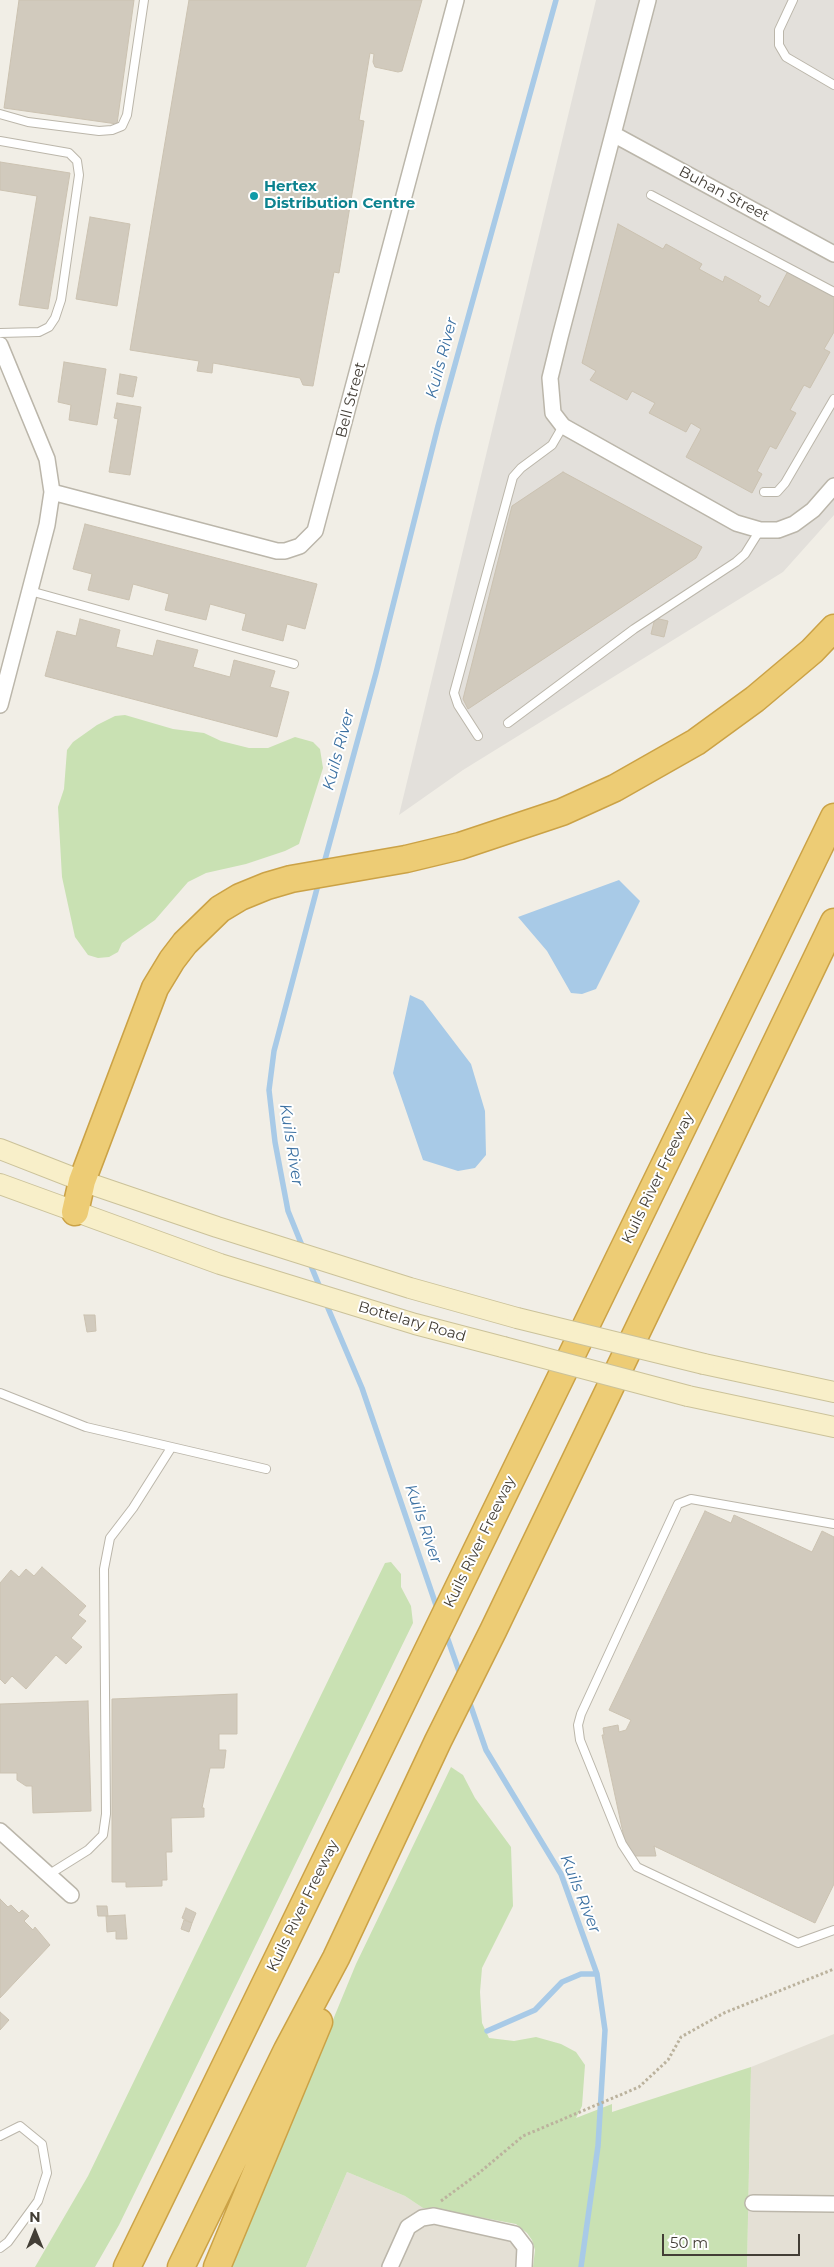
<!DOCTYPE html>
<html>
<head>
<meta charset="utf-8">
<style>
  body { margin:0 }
  #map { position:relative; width:834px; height:2267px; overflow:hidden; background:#f1eee6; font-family:Montserrat,sans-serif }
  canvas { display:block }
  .north { position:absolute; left:10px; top:2207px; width:50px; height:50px; -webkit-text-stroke:4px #fff; paint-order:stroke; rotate:0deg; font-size:14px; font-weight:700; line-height:20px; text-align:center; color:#433e36 }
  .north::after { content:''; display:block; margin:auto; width:18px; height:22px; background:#433e36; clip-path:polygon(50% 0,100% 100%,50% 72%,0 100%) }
  .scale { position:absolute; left:662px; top:2234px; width:138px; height:22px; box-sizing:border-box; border:2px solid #433e36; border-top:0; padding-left:6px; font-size:15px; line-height:18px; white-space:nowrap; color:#433e36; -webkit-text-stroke:4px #fff; paint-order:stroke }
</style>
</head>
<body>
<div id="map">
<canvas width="834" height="2267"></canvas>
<div class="north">N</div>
<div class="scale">50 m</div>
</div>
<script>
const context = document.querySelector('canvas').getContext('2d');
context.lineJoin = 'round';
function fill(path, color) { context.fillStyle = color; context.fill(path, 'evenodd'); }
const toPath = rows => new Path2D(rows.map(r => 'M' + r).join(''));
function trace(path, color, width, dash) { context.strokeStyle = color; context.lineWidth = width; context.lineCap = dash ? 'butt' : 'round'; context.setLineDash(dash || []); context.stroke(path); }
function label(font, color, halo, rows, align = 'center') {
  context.font = font + ' Montserrat,sans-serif'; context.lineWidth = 4; context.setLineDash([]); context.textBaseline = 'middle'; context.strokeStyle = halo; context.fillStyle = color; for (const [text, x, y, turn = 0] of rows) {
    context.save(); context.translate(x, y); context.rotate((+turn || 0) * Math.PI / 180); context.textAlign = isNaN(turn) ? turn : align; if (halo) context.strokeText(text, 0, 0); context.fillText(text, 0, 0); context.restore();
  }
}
fill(toPath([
  [834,2034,834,2267,747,2267,751,2067],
  [347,2172,405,2196,423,2208,427,2215,510,2231,525,2267,306,2267]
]), '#e4e0d5');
fill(toPath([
  [596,0,834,0,834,515,783,572,463,770,399,815]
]), '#e3e0db');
fill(toPath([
  [125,715,173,729,204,733,221,741,249,748,268,748,295,737,313,742,320,749,323,768,299,844,285,851,246,864,206,873,188,882,155,920,122,943,118,952,109,957,98,958,88,955,75,937,62,877,58,807,64,789,67,750,73,742,97,725,115,716],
  [391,1562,401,1574,401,1587,411,1606,413,1623,119,2225,95,2267,35,2267,88,2176,385,1563],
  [451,1767,463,1775,475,1798,511,1847,513,1906,482,1968,480,1992,482,2023,489,2038,514,2041,536,2037,561,2044,576,2052,585,2065,582,2106,576,2118,612,2104,612,2112,751,2067,747,2267,533,2267,535,2250,532,2240,527,2233,516,2224,436,2209,423,2208,405,2196,347,2172,306,2267,231,2267,356,1964]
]), '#c9e1b3');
fill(toPath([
  [619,880,640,901,596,989,582,994,571,993,547,951,518,917],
  [410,995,423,1001,471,1064,485,1111,486,1155,475,1168,458,1171,423,1160,393,1073]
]), '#a8cae7');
trace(toPath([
  [323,867,376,673,438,426,556,0],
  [303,1248,288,1211,275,1142,269,1090,274,1051,319,881],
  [309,1261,321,1290],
  [325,1301,362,1388,438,1611],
  [446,1634,461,1677],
  [468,1698,486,1750,561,1874,597,1974,605,2030,598,2146,581,2267],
  [487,2031,535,2010,562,1982,581,1974,597,1974]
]), '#a8cae7', 5.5);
const building = toPath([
  [19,0,134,0,117,124,4,108,19,0],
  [189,0,422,0,402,71,398,72,375,67,373,62,374,54,370,53,359,120,364,121,339,273,334,272,313,386,303,385,300,378,213,363,212,373,197,371,199,361,130,350,189,0],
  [0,162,70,173,48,309,19,305,37,196,0,190,0,162],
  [90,217,130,224,117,306,76,299,90,217],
  [618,224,663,249,666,244,702,264,699,269,723,282,725,276,761,296,758,301,769,307,788,271,834,296,834,332,824,349,830,352,810,388,804,385,790,410,796,413,776,449,770,446,757,471,762,474,752,493,686,457,701,429,691,423,686,432,649,413,655,403,632,391,627,400,590,380,596,371,582,363,618,224],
  [64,362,106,369,97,425,69,420,71,405,58,402,64,362],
  [120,374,137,377,133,397,117,394,120,374],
  [117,403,141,407,130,475,109,472,118,419,114,418,117,403],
  [563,472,702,547,696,558,468,709,463,699,512,506,563,472],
  [85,524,317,584,305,629,287,624,283,641,242,630,246,614,210,604,206,620,165,610,169,594,133,584,129,600,88,590,92,574,73,569,85,524],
  [655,618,668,621,664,637,651,634,655,618],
  [80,619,120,630,116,647,153,656,157,640,198,650,193,667,230,677,234,660,275,671,270,687,289,692,277,737,45,676,57,631,76,636,80,619],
  [84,1315,95,1315,96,1331,87,1332,84,1315],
  [705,1511,731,1523,734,1515,812,1552,822,1531,834,1537,834,1884,815,1923,654,1846,656,1856,628,1856,602,1735,604,1735,603,1728,618,1725,619,1732,626,1730,631,1720,609,1710,705,1511],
  [42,1567,86,1606,78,1615,86,1621,71,1638,82,1647,66,1664,56,1655,26,1689,12,1676,5,1684,0,1679,0,1583,11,1570,19,1577,26,1569,34,1576,42,1567],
  [237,1694,237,1734,219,1734,219,1750,226,1750,224,1768,210,1768,202,1808,204,1808,204,1817,171,1818,172,1852,166,1852,167,1880,162,1880,162,1886,126,1887,126,1882,112,1882,112,1699,237,1694],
  [88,1701,91,1811,33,1813,32,1786,26,1786,17,1780,17,1773,0,1773,0,1704,88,1701],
  [0,1899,8,1907,11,1905,19,1913,22,1910,29,1916,24,1921,33,1930,35,1927,50,1945,0,1998,0,1899],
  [97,1906,107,1906,108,1916,98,1916,97,1906],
  [186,1908,196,1913,192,1923,182,1918,186,1908],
  [125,1915,127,1939,116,1939,116,1931,107,1932,106,1916,125,1915],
  [184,1920,192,1923,189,1932,181,1929,184,1920],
  [0,2012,9,2020,0,2030,0,2012]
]);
fill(building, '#d1cabd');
trace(building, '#cbc2b1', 1);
const lane = toPath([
  [793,0,779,30,779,45,786,57,834,85],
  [0,114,28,122,99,131,112,130,122,126,127,115,144,0],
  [0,141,69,153,77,161,79,175,61,300,55,318,49,327,39,332,0,333],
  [651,195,834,292],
  [764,492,777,492,785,483,834,399],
  [30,591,294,664],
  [508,723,634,629,736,562,745,554,760,530],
  [478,736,458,705,454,693,513,477,521,468,552,445,563,426],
  [0,1393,86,1427,266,1469],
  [834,1524,691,1499,678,1504,581,1714,578,1725,580,1740,622,1844,637,1867,798,1943,834,1930],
  [48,1875,88,1850,103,1835,106,1814,104,1569,110,1538,133,1508,171,1448],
  [0,2136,20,2126,42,2144,47,2173,38,2201,8,2242,0,2248]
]);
const street = toPath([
  [648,0,560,337,550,378,553,413,563,426,736,523,760,530,778,530,794,524,813,510,834,486],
  [613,134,834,254],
  [0,345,47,459,52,492,47,525,0,705],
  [52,492,277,551,285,551,300,546,315,531,456,0],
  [0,1831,71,1895],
  [753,2203,834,2204],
  [390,2267,408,2227,422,2218,434,2216,515,2234,525,2247,524,2267]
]);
const secondary = toPath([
  [0,1149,82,1181,217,1227,410,1288,517,1318],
  [0,1184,220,1264,415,1324,503,1347],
  [704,1364,834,1392],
  [688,1396,834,1427]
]);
const highway = toPath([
  [75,1212,82,1181,155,988,172,960,185,943,220,909,240,897,267,886,291,879,406,859,460,846,562,812,615,788,696,742,755,699,812,651,834,628],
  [127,2267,834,817],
  [181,2267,287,2050,336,1958,438,1741,493,1631,834,922],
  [217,2267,319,2022]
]);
trace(lane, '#bbb6aa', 10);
trace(street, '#bbb6aa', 18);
trace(secondary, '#cbc29a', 22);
trace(highway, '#cba246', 29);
trace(toPath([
  [441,2201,479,2173,523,2136,639,2087,668,2060,681,2037,724,2013,834,1969]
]), '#bbb29d', 3, [2.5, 2.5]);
trace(lane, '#fff', 8);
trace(street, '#fff', 15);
trace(secondary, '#f8efc9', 20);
trace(highway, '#edcc75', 26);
const secondaryBridge = toPath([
  [517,1318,704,1364],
  [503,1347,688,1396]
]);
trace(secondaryBridge, '#cbc29a', 22, []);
trace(secondaryBridge, '#f8efc9', 20);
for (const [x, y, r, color] of [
  [254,196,5,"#0f9aa8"]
]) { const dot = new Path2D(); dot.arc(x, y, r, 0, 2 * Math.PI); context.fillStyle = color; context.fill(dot); trace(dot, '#fff', 2); }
label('bold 15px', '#0d838f', '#fff', [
  ["Hertex",264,187],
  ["Distribution Centre",264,204]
], 'left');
label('15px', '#433e36', '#fff', [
  ["Buhan Street",724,194,28],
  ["Bell Street",351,400,-75],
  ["Kuils River Freeway",658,1178,-64],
  ["Bottelary Road",412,1322,16],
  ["Kuils River Freeway",480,1542,-64],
  ["Kuils River Freeway",303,1906,-64]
]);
label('italic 16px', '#3c71a2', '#fff', [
  ["Kuils River",442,358,-75],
  ["Kuils River",339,750,-75],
  ["Kuils River",291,1145,81],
  ["Kuils River",423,1524,71],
  ["Kuils River",580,1894,68]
]);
</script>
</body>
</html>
